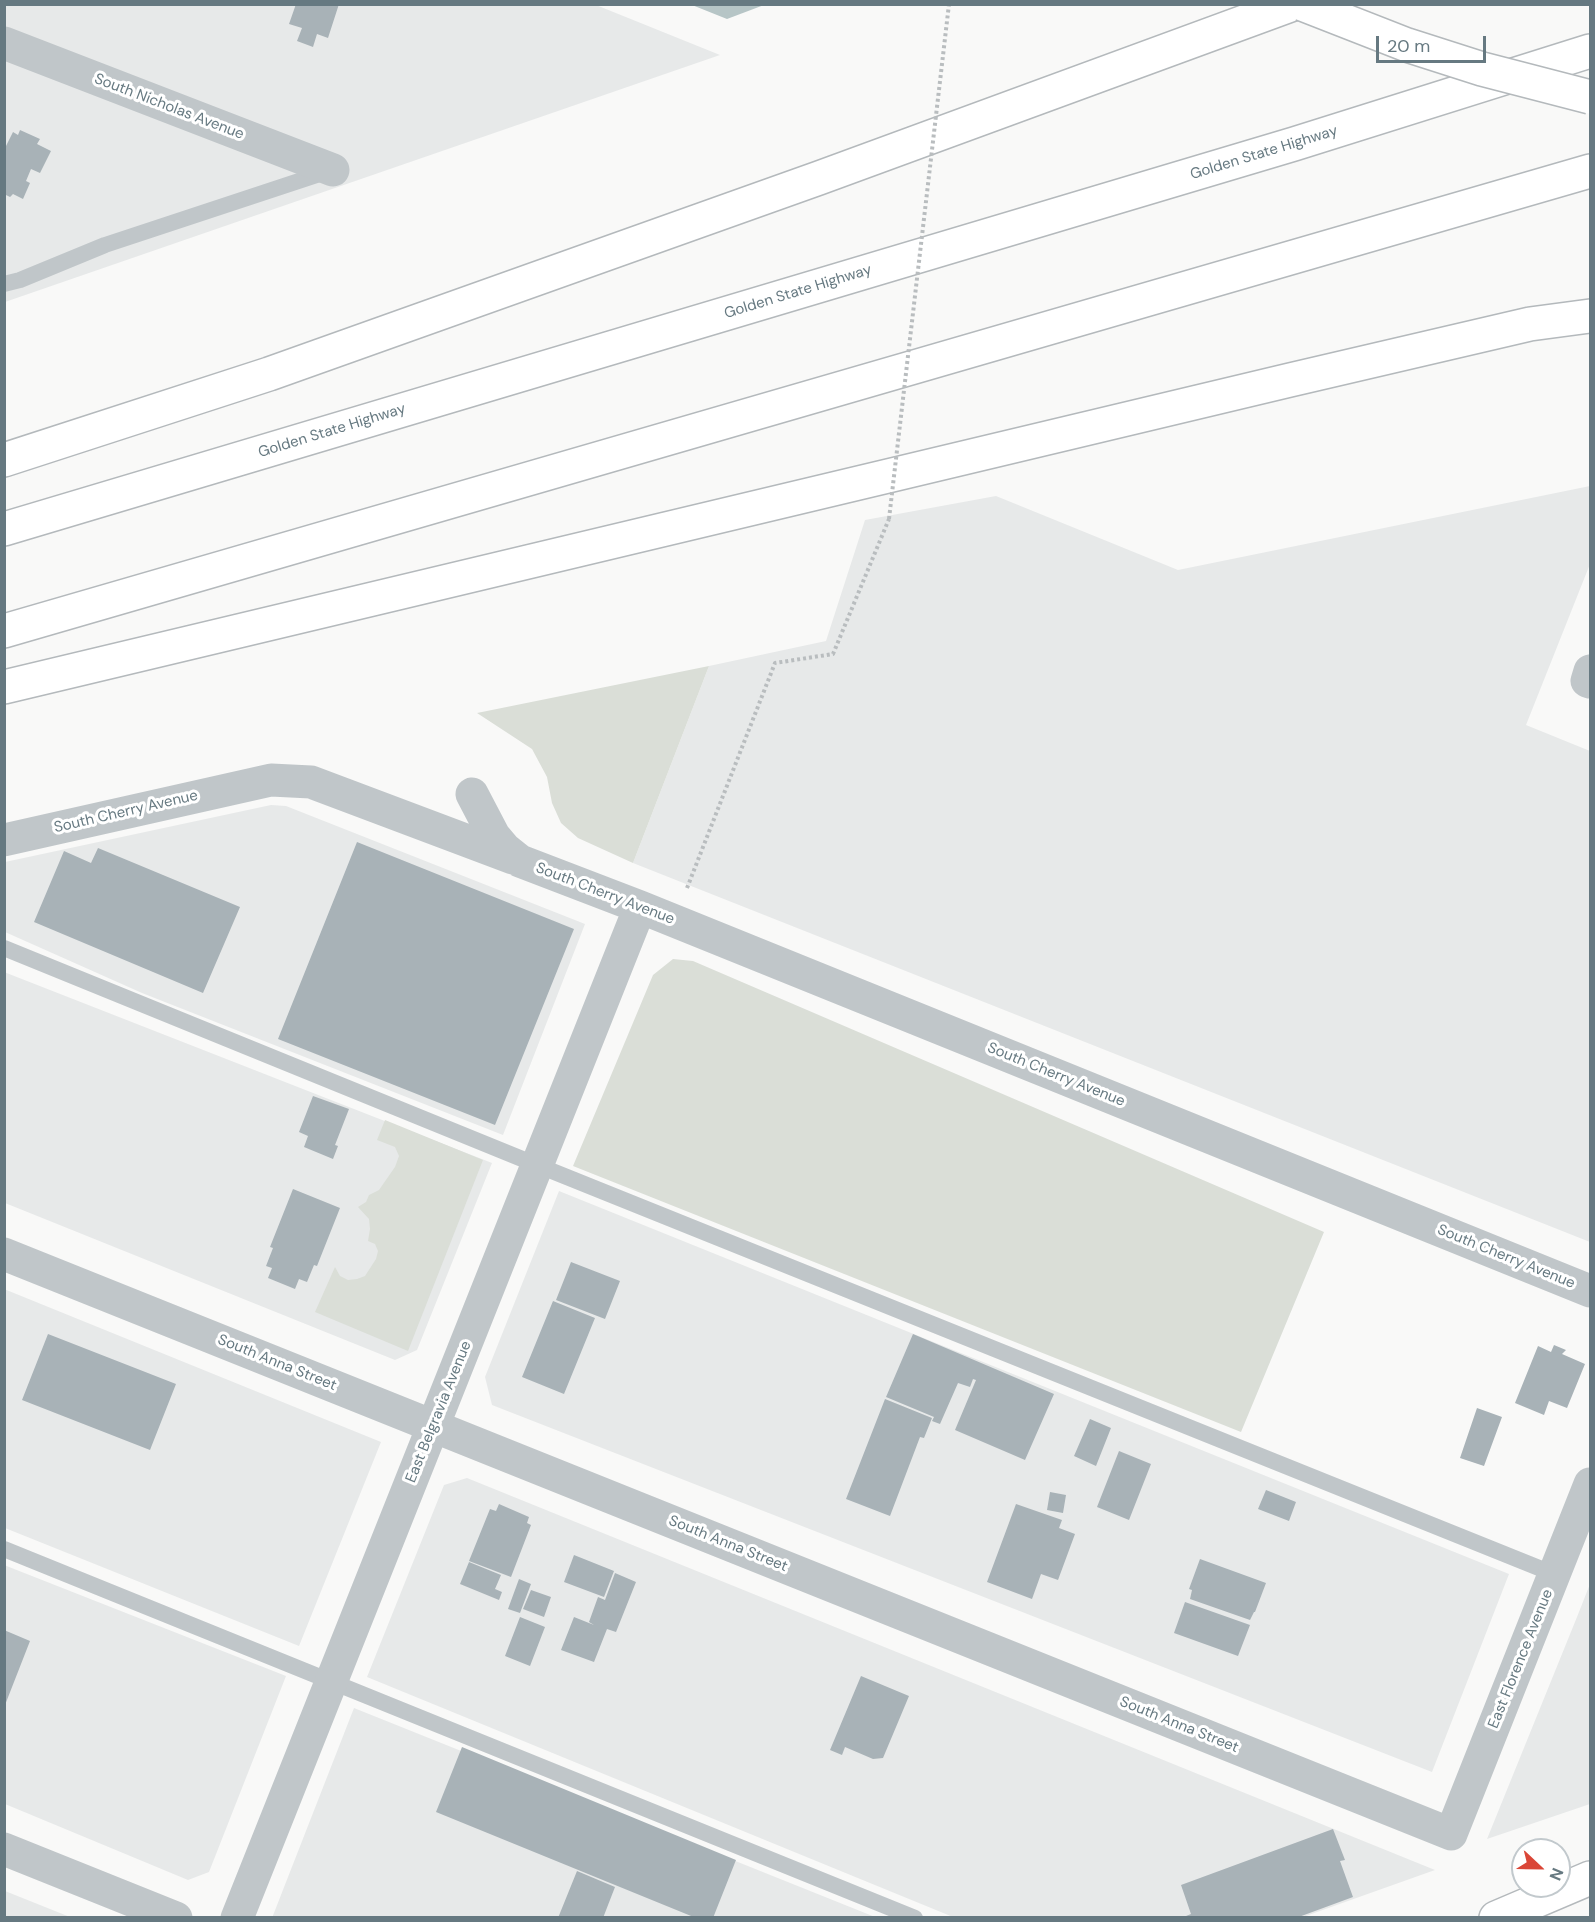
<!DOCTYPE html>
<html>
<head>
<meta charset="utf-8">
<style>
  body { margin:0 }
  #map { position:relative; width:1595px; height:1922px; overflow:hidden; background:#f9f9f8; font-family:"DM Sans",sans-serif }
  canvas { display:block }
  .frame { position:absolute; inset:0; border:6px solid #667981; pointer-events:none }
  .north { position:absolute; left:1511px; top:1838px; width:60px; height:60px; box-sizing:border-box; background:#fff; border:2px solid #c2c9cd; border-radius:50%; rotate:112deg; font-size:16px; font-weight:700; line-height:24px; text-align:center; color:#667981 }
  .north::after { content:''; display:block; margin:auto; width:21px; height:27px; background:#da4637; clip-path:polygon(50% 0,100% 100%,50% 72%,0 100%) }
  .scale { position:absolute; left:1376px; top:36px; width:110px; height:27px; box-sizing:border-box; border:3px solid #667981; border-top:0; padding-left:8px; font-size:18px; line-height:21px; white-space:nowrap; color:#667981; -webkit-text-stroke:4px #fff; paint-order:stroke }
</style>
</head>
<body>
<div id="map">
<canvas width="1595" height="1922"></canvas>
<div class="frame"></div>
<div class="north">N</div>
<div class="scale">20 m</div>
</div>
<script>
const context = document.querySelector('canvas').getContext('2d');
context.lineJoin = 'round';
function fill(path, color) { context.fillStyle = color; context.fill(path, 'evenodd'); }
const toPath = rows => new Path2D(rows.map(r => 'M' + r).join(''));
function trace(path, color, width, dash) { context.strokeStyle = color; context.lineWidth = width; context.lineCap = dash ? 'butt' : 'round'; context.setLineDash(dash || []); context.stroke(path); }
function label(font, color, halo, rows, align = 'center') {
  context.font = font + ' "DM Sans",sans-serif'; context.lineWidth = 6; context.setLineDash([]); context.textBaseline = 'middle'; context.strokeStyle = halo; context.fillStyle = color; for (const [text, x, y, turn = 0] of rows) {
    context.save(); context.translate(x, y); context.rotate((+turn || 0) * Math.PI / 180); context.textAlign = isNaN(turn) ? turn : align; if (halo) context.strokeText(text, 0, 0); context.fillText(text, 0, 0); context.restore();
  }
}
fill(toPath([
  [4,5,596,5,720,55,5,302],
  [1590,486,1590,564,1526,725,1590,751,1590,1242,633,863,709,666,826,641,865,520,996,496,1178,570],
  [271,805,286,806,585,924,503,1135,142,993,5,932,5,862],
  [4,972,492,1163,417,1350,395,1360,5,1203],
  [559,1191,1509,1574,1432,1772,492,1405,485,1377],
  [4,1289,381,1442,299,1646,5,1528],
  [467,1478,1435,1870,1303,1917,953,1917,367,1677,444,1485],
  [4,1565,286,1676,209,1872,188,1880,5,1804],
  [1590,1584,1590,1804,1487,1839,1577,1617],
  [354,1708,875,1917,272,1918],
  [5,1891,70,1917,5,1917]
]), '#e7e9e9');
fill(toPath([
  [709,666,633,863,578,838,561,823,552,803,547,777,532,749,477,713],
  [673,959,693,961,1324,1232,1241,1432,573,1166,653,975],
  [385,1120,483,1160,408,1351,315,1312,335,1267,340,1276,348,1280,357,1279,365,1276,376,1259,378,1251,375,1244,368,1241,370,1229,369,1219,358,1207,366,1202,369,1195,379,1190,395,1167,399,1156,395,1147,377,1140]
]), '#daded7');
fill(toPath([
  [692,5,764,5,727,19]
]), '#b6c5c6');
fill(toPath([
  [296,4,339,4,328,38,317,34,313,47,297,41,302,28,289,24],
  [20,130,40,139,37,144,51,151,40,173,31,169,26,181,30,183,23,199,13,194,10,197,4,194,4,150,13,132,18,135],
  [357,842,574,929,495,1125,278,1039],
  [98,848,240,907,203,993,34,922,64,851,91,863],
  [313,1096,349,1109,335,1145,338,1146,333,1159,304,1147,308,1136,299,1132],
  [293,1189,340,1208,317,1266,314,1265,307,1282,299,1279,295,1289,268,1278,272,1268,266,1266,273,1248,270,1247],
  [571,1262,620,1281,605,1319,556,1300],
  [553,1301,595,1318,564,1394,522,1377],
  [48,1334,176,1384,150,1450,22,1400],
  [913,1334,1054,1394,1025,1460,955,1430,976,1380,973,1379,970,1387,958,1383,940,1424,932,1421,934,1417,886,1397],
  [1554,1345,1566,1350,1562,1354,1585,1364,1567,1408,1549,1401,1544,1415,1515,1403,1538,1346,1551,1352],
  [885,1399,932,1418,924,1438,920,1437,890,1516,846,1499],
  [1477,1408,1502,1417,1484,1466,1460,1458],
  [1090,1419,1111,1428,1096,1466,1074,1456],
  [1119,1451,1151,1464,1129,1520,1097,1507],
  [1266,1490,1296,1502,1289,1521,1258,1509],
  [1050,1492,1066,1495,1063,1513,1047,1510],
  [499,1504,529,1517,527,1523,531,1525,511,1577,469,1561,490,1509,496,1511],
  [1016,1504,1062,1520,1059,1528,1075,1534,1058,1580,1041,1574,1032,1599,987,1582],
  [574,1555,614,1571,604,1597,564,1582],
  [1200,1559,1266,1583,1255,1612,1254,1612,1250,1620,1190,1599,1192,1590,1189,1589],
  [469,1562,501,1575,495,1589,502,1592,499,1600,460,1584],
  [615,1573,636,1582,616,1632,607,1629,594,1662,561,1650,574,1617,594,1625,589,1622,598,1597,605,1600],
  [519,1579,531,1584,520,1613,508,1609],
  [531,1590,551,1597,544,1617,523,1609],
  [1185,1602,1250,1625,1238,1656,1174,1633],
  [520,1617,545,1627,530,1666,505,1656],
  [4,1630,30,1641,5,1705,4,1705],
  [861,1676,909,1696,883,1758,873,1759,845,1747,842,1755,830,1750],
  [462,1747,736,1860,713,1918,696,1918,436,1812],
  [1333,1829,1345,1860,1340,1861,1353,1897,1296,1918,1181,1918,1191,1914,1181,1885],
  [577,1871,615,1887,603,1918,558,1918]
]), '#a8b2b7');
const motorway = toPath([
  [4,460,269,374,819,178,1293,4],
  [4,529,1294,144,1590,51],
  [4,631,1590,171],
  [4,687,1290,380,1530,324,1590,316],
  [1496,1918,1590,1878]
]);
trace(motorway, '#b4b9bc', 36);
trace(toPath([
  [687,888,775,663,833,654,889,519]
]), '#b9bdbf', 4, [3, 3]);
trace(toPath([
  [4,284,20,280,105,245,329,171],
  [4,948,537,1165,1554,1574],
  [4,1549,915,1918]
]), '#c0c6c9', 16);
trace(toPath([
  [4,43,333,170],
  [1590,671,1587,681,1590,682],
  [472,794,494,836,505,849,520,861,640,907,1590,1291],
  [4,840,271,780,311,782,513,858],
  [4,1254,1451,1834,1590,1484],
  [4,1849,176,1918],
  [237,1918,640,907]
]), '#c0c6c9', 33);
trace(motorway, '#fff', 33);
const motorwayBridge = toPath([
  [1302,4,1407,45,1482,69,1590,97]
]);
trace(motorwayBridge, '#b4b9bc', 36, []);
trace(toPath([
  [889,519,949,4]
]), '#b9bdbf', 4, [3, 3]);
trace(motorwayBridge, '#fff', 33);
label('15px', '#667981', '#fff', [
  ["South Nicholas Avenue",169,107,21],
  ["Golden State Highway",1264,153,-17],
  ["Golden State Highway",798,292,-17],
  ["Golden State Highway",332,431,-17],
  ["South Cherry Avenue",126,812,-13],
  ["South Cherry Avenue",605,894,21],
  ["South Cherry Avenue",1056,1075,22],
  ["South Cherry Avenue",1506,1257,22],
  ["South Anna Street",277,1363,22],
  ["East Belgravia Avenue",439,1412,-68],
  ["South Anna Street",728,1544,22],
  ["East Florence Avenue",1521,1659,-68],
  ["South Anna Street",1179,1725,22]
]);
</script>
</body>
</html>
